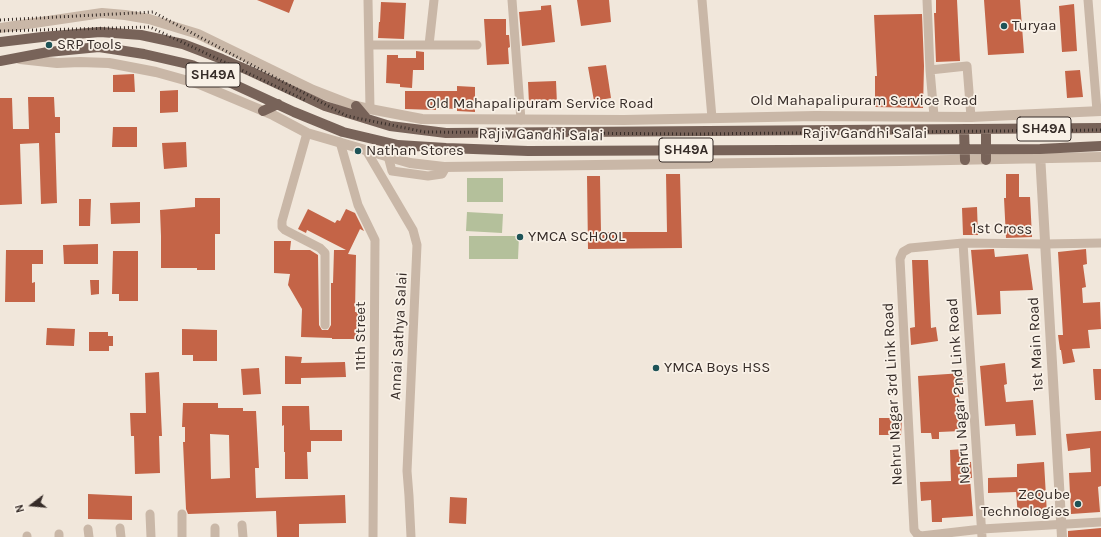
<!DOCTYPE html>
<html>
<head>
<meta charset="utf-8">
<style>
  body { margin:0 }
  #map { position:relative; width:1101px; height:537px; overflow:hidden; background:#f1e7db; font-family:Karla,sans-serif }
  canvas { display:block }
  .north { position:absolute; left:12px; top:485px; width:40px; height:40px; -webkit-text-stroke:3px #f9f1e7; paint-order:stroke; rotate:254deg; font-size:11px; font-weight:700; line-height:16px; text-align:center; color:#362c28 }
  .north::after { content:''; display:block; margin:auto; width:14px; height:18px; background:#362c28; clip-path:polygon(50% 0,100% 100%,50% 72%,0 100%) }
</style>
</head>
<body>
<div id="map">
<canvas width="1101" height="537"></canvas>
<div class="north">N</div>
</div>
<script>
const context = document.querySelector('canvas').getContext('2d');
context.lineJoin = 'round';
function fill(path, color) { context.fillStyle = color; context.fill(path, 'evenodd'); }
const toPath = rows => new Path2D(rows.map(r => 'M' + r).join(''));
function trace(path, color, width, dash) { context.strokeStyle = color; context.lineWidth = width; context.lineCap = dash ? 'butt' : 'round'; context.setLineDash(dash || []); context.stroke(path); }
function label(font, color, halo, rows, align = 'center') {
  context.font = font + ' Karla,sans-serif'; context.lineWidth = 3.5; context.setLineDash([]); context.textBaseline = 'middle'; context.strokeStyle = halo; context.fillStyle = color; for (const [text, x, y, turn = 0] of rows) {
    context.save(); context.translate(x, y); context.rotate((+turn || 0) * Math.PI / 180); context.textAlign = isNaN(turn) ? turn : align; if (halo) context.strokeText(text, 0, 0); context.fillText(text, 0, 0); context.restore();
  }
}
fill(toPath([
  [467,178,503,178,503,202,467,202],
  [467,212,503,214,502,233,466,231],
  [469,236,519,236,518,259,469,259]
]), '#b4c09b');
fill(toPath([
  [257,0,294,0,289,13],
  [577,0,609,0,611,22,581,26],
  [936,0,957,0,960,61,936,62,934,13,936,13],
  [984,0,1020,0,1024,53,988,55],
  [381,2,406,3,404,39,378,38,379,22,380,22],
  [1074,4,1077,51,1062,52,1059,6],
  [551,5,555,42,522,46,519,12,541,10,541,6],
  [922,14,924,66,923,108,875,107,875,76,877,76,874,15],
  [484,19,506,19,506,35,509,35,510,47,508,48,509,64,487,65],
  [416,51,424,52,424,70,413,70,412,88,400,87,400,84,386,83,387,55,398,55,398,58,416,58],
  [606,65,611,98,594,101,588,67],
  [1080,70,1083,97,1067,98,1065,71],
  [134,74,135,92,113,92,113,75],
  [556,81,557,104,529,104,528,82],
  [457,86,475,87,475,112,457,111,457,109,436,108,436,110,405,109,405,91,457,91],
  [178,90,178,112,160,113,160,91],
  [28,97,54,97,55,117,60,117,60,133,55,133,57,203,41,204,39,143,20,144,22,204,0,205,0,98,12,98,13,129,29,129],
  [113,127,137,127,137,147,112,147],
  [186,142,187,167,164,169,162,143],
  [666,174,680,174,682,248,588,249,587,176,600,176,601,232,667,232],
  [1006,174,1019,174,1019,197,1030,197,1032,237,1006,238,1004,198,1006,198],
  [195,198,220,198,220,234,215,234,215,270,197,270,197,268,161,268,161,236,160,210,195,207],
  [79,199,91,199,90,226,79,226],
  [140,202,140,223,111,224,110,203],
  [977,207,978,235,963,235,962,208],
  [308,209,335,223,337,220,340,221,346,209,355,213,364,231,360,229,348,254,356,255,355,312,358,312,358,339,332,339,332,338,301,337,302,309,288,285,290,274,274,273,274,241,291,241,290,250,310,250,318,255,319,325,322,330,328,330,331,325,331,283,333,283,334,250,346,250,307,230,306,233,298,229],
  [98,244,98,264,64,264,63,245],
  [994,249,995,257,1028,254,1033,290,1000,291,1001,314,977,315,971,250],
  [1086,249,1087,264,1083,265,1086,287,1082,288,1083,303,1100,302,1101,329,1088,330,1090,348,1072,349,1075,362,1063,364,1061,350,1060,350,1058,335,1063,335,1058,252],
  [6,250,43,250,43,264,32,264,32,283,35,282,35,302,5,302],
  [113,251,138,251,138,301,119,301,119,294,112,294],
  [912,260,928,260,931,328,936,327,938,341,911,345,910,328,915,327],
  [90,280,99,280,99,294,91,295],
  [47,328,75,329,74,346,46,345],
  [182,329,217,330,217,361,193,361,193,355,182,355],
  [89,332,108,332,108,336,113,336,113,346,109,346,109,351,89,351],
  [285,356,302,357,301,363,345,362,346,377,301,378,301,384,285,384],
  [1005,363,1007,384,1004,385,1006,402,1033,400,1036,435,1016,436,1015,424,985,426,980,366],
  [259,368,261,394,243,395,241,369],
  [1093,369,1101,369,1101,400,1095,400],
  [159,372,162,436,159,436,160,473,135,474,134,436,131,436,130,413,146,413,145,373],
  [963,373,964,392,959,392,961,431,939,432,939,439,932,439,931,433,921,433,918,376],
  [183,403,218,403,218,408,243,408,243,411,256,411,259,468,255,468,256,498,345,495,346,523,299,524,299,537,277,537,276,511,188,514,186,509,183,442,185,442,185,427,182,427],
  [210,434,229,435,230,478,211,479],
  [282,406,309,406,310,430,342,430,342,441,311,441,311,452,307,452,308,479,285,479,285,452,284,452,284,425,282,426],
  [879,418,902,418,901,435,879,435],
  [1101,431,1101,486,1098,487,1100,512,1071,514,1069,473,1091,472,1090,448,1068,451,1066,434],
  [964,449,965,462,971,462,972,478,970,478,973,516,942,518,942,522,932,522,931,500,921,501,920,482,951,481,950,450],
  [1044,462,1047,514,1018,516,1016,492,988,493,988,478,1017,477,1017,464],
  [88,494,132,496,132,520,88,519],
  [450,497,467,498,466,524,449,523],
  [1101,528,1101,537,1068,537,1068,531]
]), '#c46447');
trace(toPath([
  [368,0,370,109],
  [512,0,521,120],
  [702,0,712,118],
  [927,0,930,70,934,116],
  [1088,0,1097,111],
  [369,45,477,45],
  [429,45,434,0],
  [930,70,967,66,971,117],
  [307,133,282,221,282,227,285,230,320,248,325,253,325,325],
  [340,142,358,205,375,240,373,537],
  [366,150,413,230,417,245,407,471,409,496,411,537],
  [388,156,392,171,428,176,442,174,446,167],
  [963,243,982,537],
  [1101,243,1045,244,963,243,910,248,903,252,900,259,914,530,917,534,921,536,982,529,1101,522],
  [150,514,151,537],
  [182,514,182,537],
  [242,525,243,537],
  [120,528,121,537],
  [88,529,89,537],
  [59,534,59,537],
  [27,536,27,537],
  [215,537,215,528]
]), '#c9b7a7', 9);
trace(toPath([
  [0,28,102,13,125,15,149,19,198,34,313,90,349,104,370,109,422,119,624,120,815,116,971,117,1101,111],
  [20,59,57,63,80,62,109,63,156,72,199,84,273,115,307,133,410,163,444,167,900,161,1101,157],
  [1040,154,1062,537]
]), '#c9b7a7', 10);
trace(toPath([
  [0,42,42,37,100,32,141,35,183,44,222,59,250,71,325,106,390,126,446,133,1101,128],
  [0,61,48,52,99,47,144,54,192,65,294,112,343,132,398,145,446,148,528,151,1040,149,1101,146],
  [356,106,367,119],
  [263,111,278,104],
  [964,129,965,160],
  [986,160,986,129]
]), '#786359', 10);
trace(toPath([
  [0,20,153,12,347,116,425,132,693,134,1101,130],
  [0,31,150,27,307,101]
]), '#362c28', 3, [1, 3]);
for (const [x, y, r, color] of [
  [1004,26,4,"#1e5357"],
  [49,45,4,"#1e5357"],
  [358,151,4,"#1e5357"],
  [520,237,4,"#1e5357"],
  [656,368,4,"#1e5357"],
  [1078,504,4,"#1e5357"]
]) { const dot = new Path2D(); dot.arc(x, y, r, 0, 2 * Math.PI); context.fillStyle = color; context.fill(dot); trace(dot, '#f9f1e7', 1.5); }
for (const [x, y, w] of [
  [213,75,54],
  [1044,129,54],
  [686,150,54]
]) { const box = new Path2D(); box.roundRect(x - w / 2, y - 12, w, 24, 3); context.fillStyle = '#f9f1e7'; context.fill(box); trace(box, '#362c28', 1); }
label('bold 14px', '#362c28', null, [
  ["SH49A",213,75],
  ["SH49A",1044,129],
  ["SH49A",686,150]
]);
label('15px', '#362c28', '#f9f1e7', [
  ["Turyaa",1012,26],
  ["SRP Tools",57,45],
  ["Nathan Stores",366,151],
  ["YMCA SCHOOL",528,237],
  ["YMCA Boys HSS",664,368],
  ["ZeQube",1070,495,"right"],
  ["Technologies",1070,512,"right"]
], 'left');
label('15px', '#362c28', '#f9f1e7', [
  ["Old Mahapalipuram Service Road",864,101],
  ["Old Mahapalipuram Service Road",540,104],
  ["Rajiv Gandhi Salai",865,134],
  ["Rajiv Gandhi Salai",541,135,1],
  ["1st Cross",1002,229,1],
  ["11th Street",361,336,-90],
  ["Annai Sathya Salai",399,336,-87],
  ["1st Main Road",1036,344,-93],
  ["Nehru Nagar 2nd Link Road",959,391,-94],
  ["Nehru Nagar 3rd Link Road",893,394,-93]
]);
</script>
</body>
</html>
